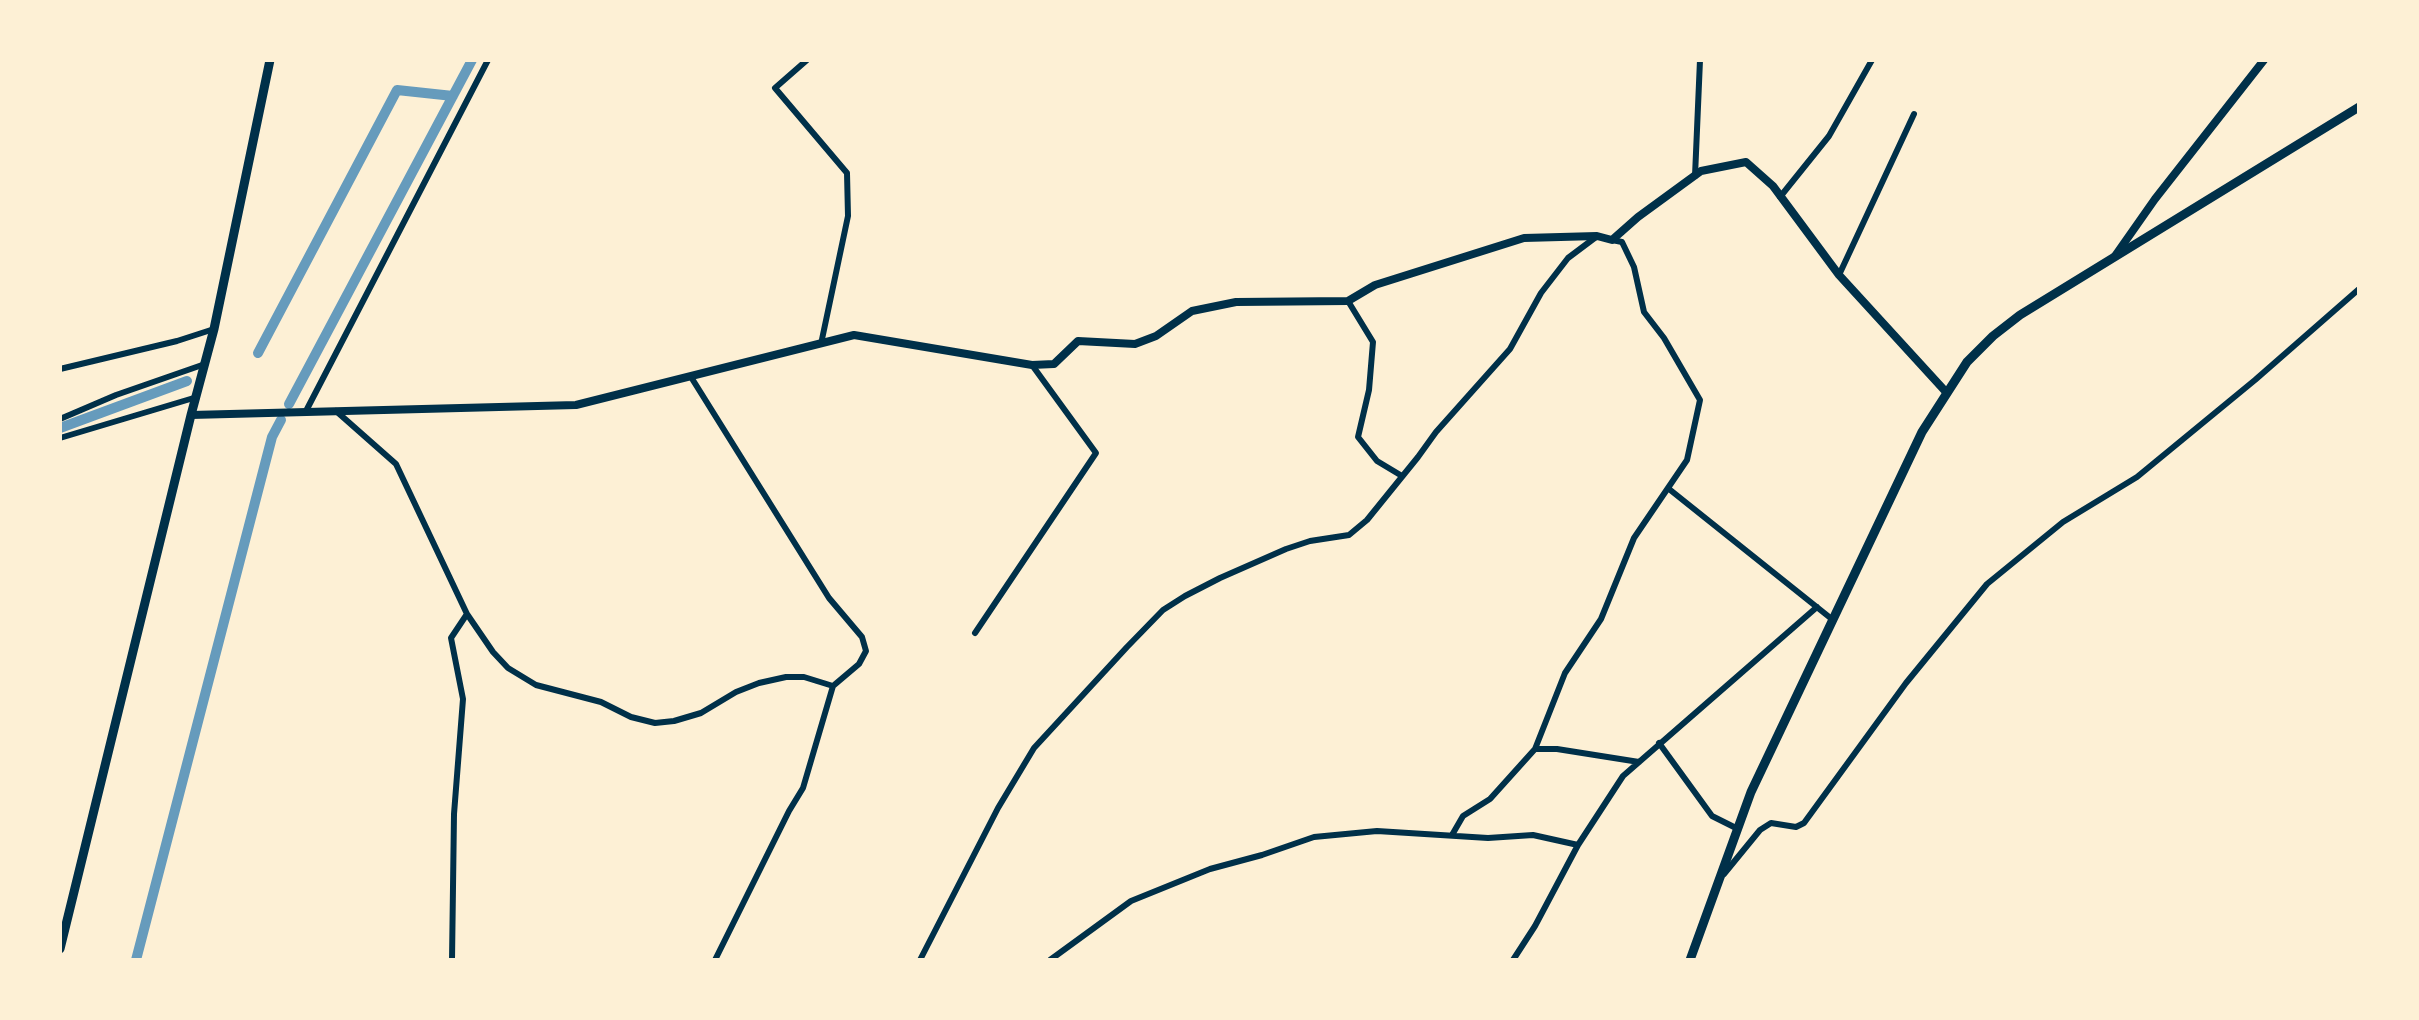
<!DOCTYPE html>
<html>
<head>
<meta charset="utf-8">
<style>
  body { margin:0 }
  #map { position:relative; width:2419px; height:1020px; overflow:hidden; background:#fdf0d5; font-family:Montserrat,sans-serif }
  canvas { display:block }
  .frame { position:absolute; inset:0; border:62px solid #fdf0d5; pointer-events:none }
</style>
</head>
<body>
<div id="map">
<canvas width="2419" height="1020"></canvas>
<div class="frame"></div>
</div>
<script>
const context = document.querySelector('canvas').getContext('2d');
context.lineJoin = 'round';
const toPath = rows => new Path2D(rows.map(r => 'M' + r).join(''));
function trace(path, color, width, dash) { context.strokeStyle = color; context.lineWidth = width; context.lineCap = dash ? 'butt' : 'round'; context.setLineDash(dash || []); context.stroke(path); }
trace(toPath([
  [258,353,397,90,453,96],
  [289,404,472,60],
  [60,428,187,381],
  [136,960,272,437,281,420]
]), '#669bbc', 10);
trace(toPath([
  [807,60,775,88,847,173,848,216,821,344],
  [1695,176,1700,60],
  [1780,197,1829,136,1872,60],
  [1839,275,1914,114],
  [1348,301,1373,342,1369,390,1358,437,1377,461,1402,476],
  [60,369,177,341,214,329],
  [691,377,829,598,862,637,866,651,859,664,833,686,803,788,789,811,715,960],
  [306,411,488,60],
  [336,411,396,464,467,614,493,652,508,668,536,685,601,702,631,717,655,723,674,721,701,713,736,692,759,683,786,677,804,677,833,686],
  [60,419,116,395,205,364],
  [60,438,197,397],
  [1669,489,1833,620],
  [975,633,1096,453,1032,365],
  [1659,743,1712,816,1738,829],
  [1535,749,1557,749,1639,762],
  [1452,835,1463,816,1490,799,1535,749,1565,673,1601,619,1634,538,1687,460,1700,400,1664,338,1644,312,1634,267,1622,242,1612,240],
  [1724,874,1760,830,1771,823,1796,827,1804,823,1906,683,1987,584,2063,522,2137,477,2255,380,2359,289],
  [452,960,454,814,463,699,451,638,467,614],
  [920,960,998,808,1034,748,1127,647,1163,610,1185,596,1220,578,1286,549,1310,541,1349,535,1367,520,1418,457,1436,432,1510,349,1541,293,1568,258,1596,237],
  [1050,960,1131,901,1210,869,1262,855,1314,837,1377,831,1488,838,1533,835,1578,845],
  [1513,960,1535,926,1578,845,1623,776,1817,607]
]), '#003049', 6);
trace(toPath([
  [2115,256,2155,199,2264,60],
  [191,415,576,405,854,335,1032,365,1054,364,1078,341,1135,344,1156,336,1192,311,1236,302,1348,301,1375,285,1524,238,1597,236,1612,240,1638,217,1701,171,1746,162,1773,186,1839,275,1946,392]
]), '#003049', 8);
trace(toPath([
  [60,949,191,415,214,329,270,60]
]), '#003049', 9);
trace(toPath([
  [1690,960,1751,792,1922,432,1967,362,1993,336,2020,315,2359,107]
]), '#003049', 9);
</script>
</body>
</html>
